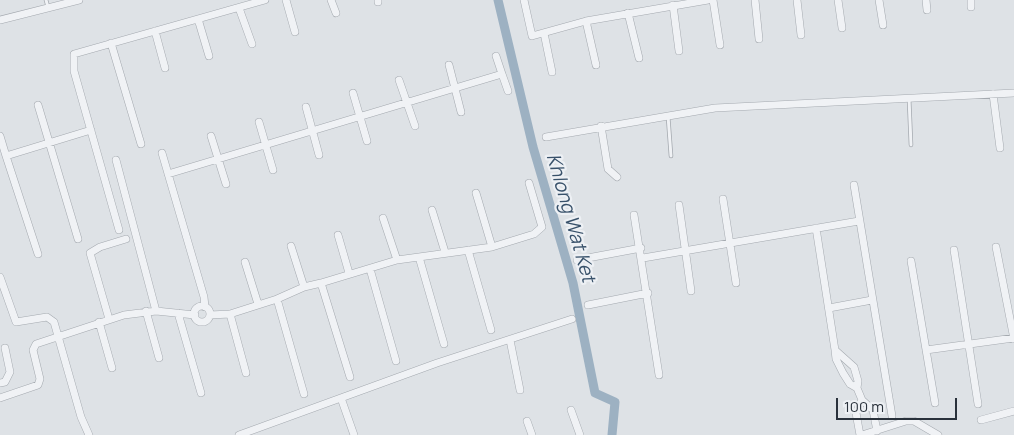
<!DOCTYPE html>
<html>
<head>
<meta charset="utf-8">
<style>
  body { margin:0 }
  #map { position:relative; width:1014px; height:435px; overflow:hidden; background:#dee2e6; font-family:Manrope,sans-serif }
  canvas { display:block }
  .scale { position:absolute; left:836px; top:398px; width:121px; height:22px; box-sizing:border-box; border:2px solid #29313b; border-top:0; padding-left:6px; font-size:15px; line-height:18px; white-space:nowrap; color:#29313b; -webkit-text-stroke:4px #edf0f4; paint-order:stroke }
</style>
</head>
<body>
<div id="map">
<canvas width="1014" height="435"></canvas>
<div class="scale">100 m</div>
</div>
<script>
const context = document.querySelector('canvas').getContext('2d');
context.lineJoin = 'round';
const toPath = rows => new Path2D(rows.map(r => 'M' + r).join(''));
function trace(path, color, width, dash) { context.strokeStyle = color; context.lineWidth = width; context.lineCap = dash ? 'butt' : 'round'; context.setLineDash(dash || []); context.stroke(path); }
function label(font, color, halo, rows, align = 'center') {
  context.font = font + ' Manrope,sans-serif'; context.lineWidth = 4.5; context.setLineDash([]); context.textBaseline = 'middle'; context.strokeStyle = halo; context.fillStyle = color; for (const [text, x, y, turn = 0] of rows) {
    context.save(); context.translate(x, y); context.rotate((+turn || 0) * Math.PI / 180); context.textAlign = isNaN(turn) ? turn : align; if (halo) context.strokeText(text, 0, 0); context.fillText(text, 0, 0); context.restore();
  }
}
trace(toPath([
  [498,0,533,147,573,283,595,393,615,402,612,435]
]), '#9db1c2', 9);
const service = toPath([
  [46,0,48,7],
  [909,98,911,145],
  [668,116,671,156]
]);
const minor = toPath([
  [286,0,295,32],
  [331,0,336,13],
  [378,0,378,2],
  [524,0,532,36,586,21,708,0],
  [713,0,720,45],
  [755,0,759,39],
  [797,0,801,35],
  [838,0,842,28],
  [879,0,883,25],
  [926,0,927,10],
  [673,5,679,51],
  [971,7,971,0],
  [239,8,252,44],
  [628,13,639,58],
  [198,19,209,56],
  [0,20,79,0],
  [586,21,596,65],
  [155,31,165,68],
  [544,33,552,72],
  [111,43,141,144],
  [496,56,502,74],
  [449,65,461,112],
  [399,80,415,126],
  [353,93,367,141],
  [993,94,1000,148],
  [38,105,78,239],
  [306,107,319,155],
  [259,122,273,170],
  [601,126,608,169,617,177],
  [0,136,6,156,91,130],
  [211,136,226,184],
  [546,137,715,108,1014,93],
  [162,153,204,297,205,307],
  [6,156,38,254],
  [116,160,156,311],
  [168,174,502,74,508,91],
  [854,185,892,416],
  [476,193,492,247],
  [723,199,736,283],
  [679,205,691,291],
  [432,210,445,252],
  [634,215,659,375],
  [383,218,397,260],
  [816,228,835,350],
  [119,230,74,71,74,54,265,0],
  [338,235,349,273],
  [291,246,304,287],
  [996,247,1014,339],
  [468,250,491,330],
  [954,250,978,404],
  [419,257,444,344],
  [643,258,859,221],
  [577,260,641,248],
  [911,261,935,403],
  [245,262,258,304],
  [370,269,396,361],
  [0,277,16,322,47,317,54,322,81,417,89,435],
  [277,299,304,394],
  [588,305,648,293],
  '194 314a8 8 0 1 1 16 0a8 8 0 1 1-16 0Z',
  [829,308,872,300],
  [146,311,159,358],
  [178,313,201,393],
  [230,314,246,373],
  [210,315,230,314,277,299,304,287,321,283],
  [109,319,90,253,100,247,126,239],
  [99,322,112,368],
  [510,340,520,390],
  [926,350,1014,338],
  [350,377,321,283,397,260,492,247,534,234,542,227,529,183],
  [0,383,5,382,10,372,5,348],
  [857,388,850,384,843,373,836,359,835,350,854,367,858,381,857,388,862,400],
  [0,398,38,385,40,379,33,350,36,344,124,315,156,311,195,315],
  [341,398,354,435],
  [571,410,580,435],
  [981,420,1014,411],
  [527,421,532,435],
  [239,435,437,363,572,319],
  [860,435,856,413,862,400,873,410,877,431],
  [862,435,906,421,914,421,938,435]
]);
trace(service, '#a4a9af', 4.5);
trace(minor, '#a4a9af', 8);
trace(service, '#f0f2f5', 3);
trace(minor, '#f0f2f5', 7);
label('italic 19px', '#38516a', '#edf0f4', [
  ["Khlong Wat Ket",570,218,74]
]);
</script>
</body>
</html>
